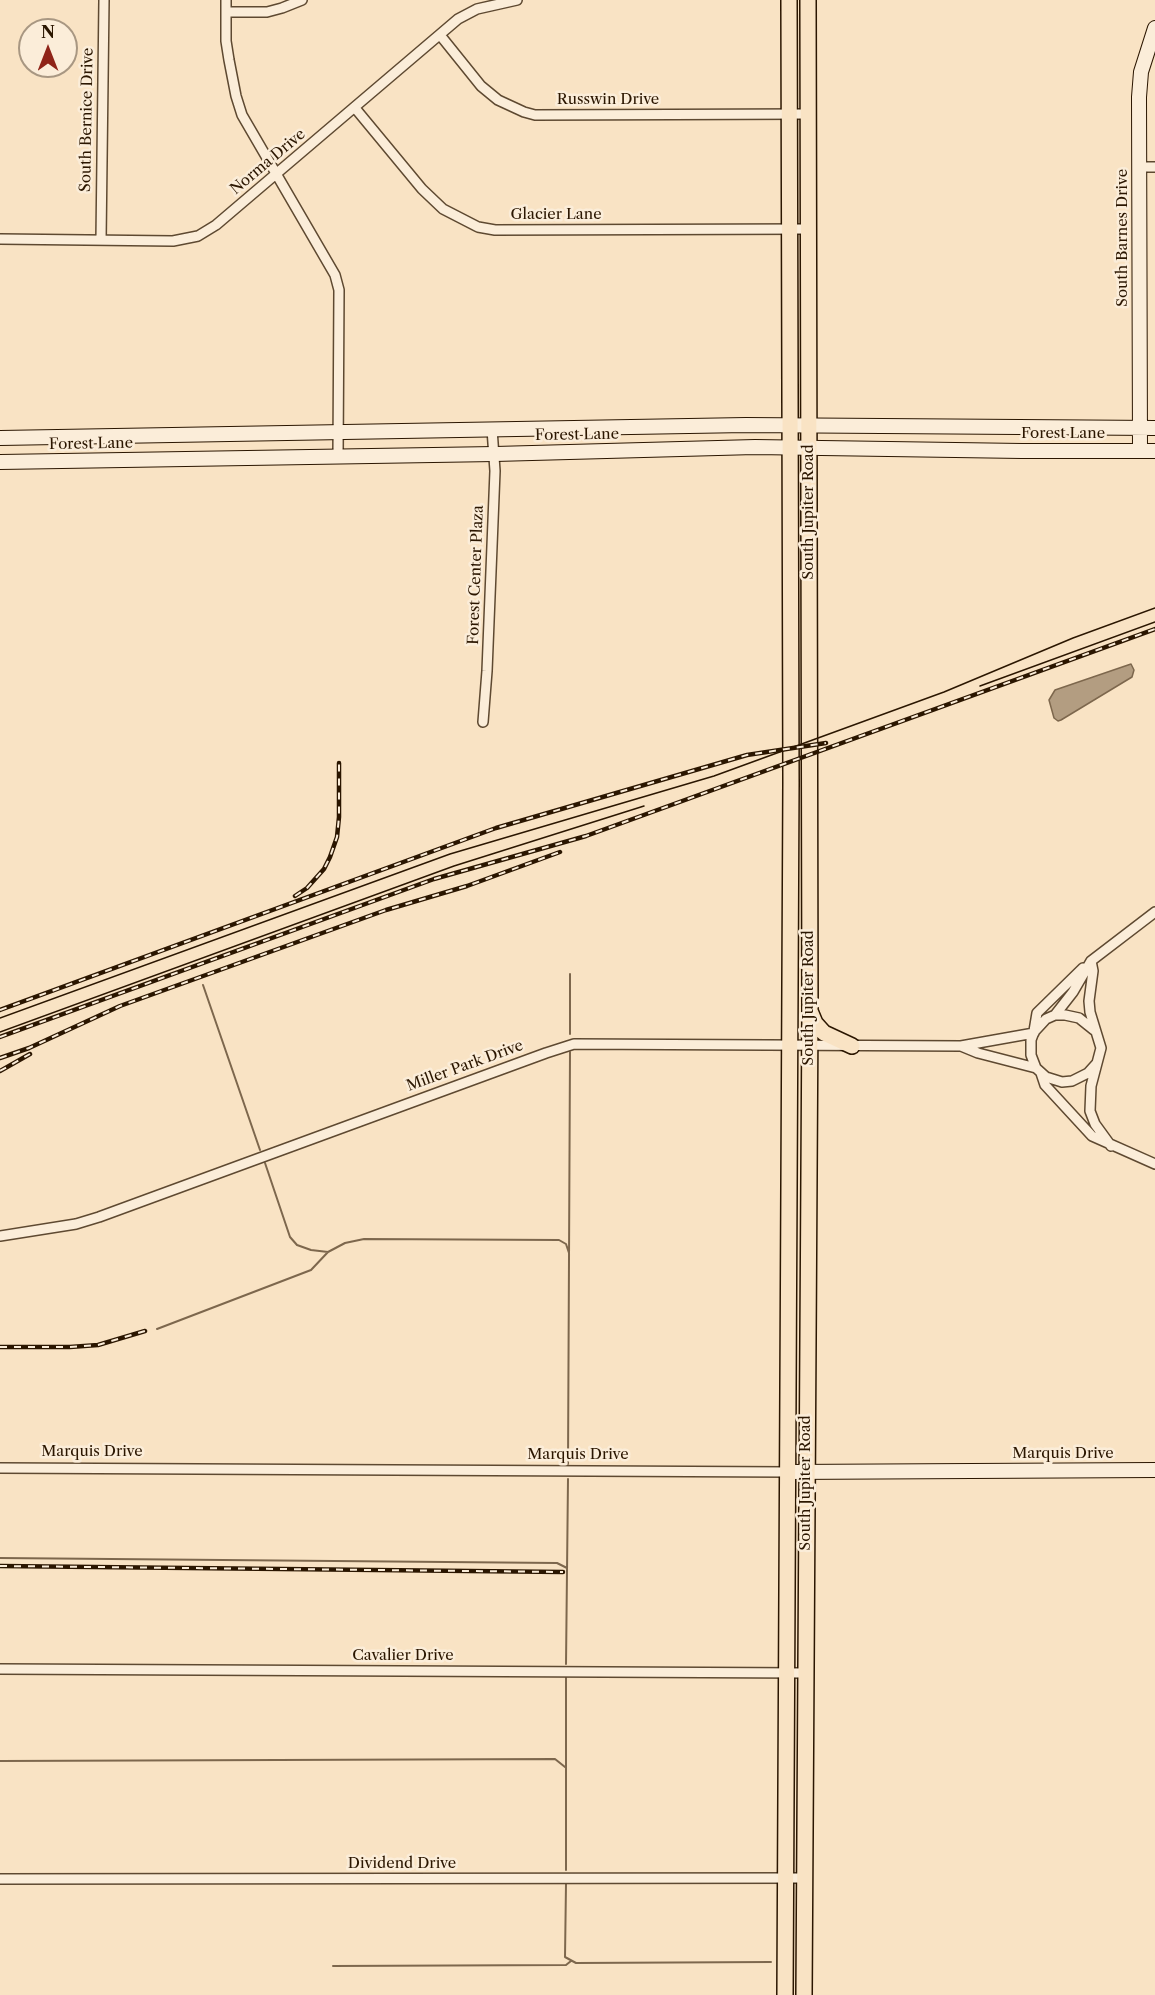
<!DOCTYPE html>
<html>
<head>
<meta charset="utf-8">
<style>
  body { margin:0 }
  #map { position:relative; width:1155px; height:1995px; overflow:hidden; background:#f9e3c4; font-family:"Libre Caslon Text",serif }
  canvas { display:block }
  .north { position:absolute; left:18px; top:18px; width:60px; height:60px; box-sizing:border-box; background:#fbedd9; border:2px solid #a89782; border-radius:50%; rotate:0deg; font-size:16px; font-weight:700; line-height:24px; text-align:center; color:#2b1600 }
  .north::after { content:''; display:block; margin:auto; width:21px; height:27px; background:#8f2418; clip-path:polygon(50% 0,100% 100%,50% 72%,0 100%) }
</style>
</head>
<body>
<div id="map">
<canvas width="1155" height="1995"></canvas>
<div class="north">N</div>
</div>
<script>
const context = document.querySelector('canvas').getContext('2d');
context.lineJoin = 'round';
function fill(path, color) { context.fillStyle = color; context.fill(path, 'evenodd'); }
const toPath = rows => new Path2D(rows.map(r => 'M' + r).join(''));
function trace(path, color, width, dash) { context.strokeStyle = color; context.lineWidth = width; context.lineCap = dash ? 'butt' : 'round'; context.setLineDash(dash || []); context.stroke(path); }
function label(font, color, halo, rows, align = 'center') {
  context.font = font + ' "Libre Caslon Text",serif'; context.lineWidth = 5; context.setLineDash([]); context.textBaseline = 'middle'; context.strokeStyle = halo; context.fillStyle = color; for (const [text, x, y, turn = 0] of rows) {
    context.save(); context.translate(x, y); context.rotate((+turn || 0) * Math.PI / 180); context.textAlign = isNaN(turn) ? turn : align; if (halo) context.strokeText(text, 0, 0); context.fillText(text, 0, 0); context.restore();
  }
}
const water = toPath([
  [1131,664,1134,670,1132,677,1061,720,1058,721,1054,718,1049,700,1055,690,1131,664]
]);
fill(water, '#b39d81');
trace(water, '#7d674d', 1.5);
trace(toPath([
  [570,974,570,1034],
  [203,985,260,1150],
  [265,1163,290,1237,297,1245,311,1250,328,1252,345,1243,364,1239,559,1240,566,1244,569,1253],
  [157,1329,311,1270,328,1252],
  [568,1464,570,1052],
  [0,1558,557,1563,567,1568],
  [566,1664,568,1479],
  [0,1761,555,1759,565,1767],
  [566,1870,566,1677],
  [566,1884,565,1957,576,1963,771,1962],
  [333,1966,566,1965,571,1961]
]), '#7d674d', 2);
const street = toPath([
  [226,0,226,41,229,60,236,96,242,115,335,275,339,290,338,456],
  [226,12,267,12,282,8,302,0],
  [440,35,481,86,498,100,524,112,535,115,808,114],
  [355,108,422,189,443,209,478,227,495,230,808,229],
  [1139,167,1155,167],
  [0,239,173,241,198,236,216,225,458,19,477,9,517,0],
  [101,240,104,0],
  [483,722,487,671,495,471,492,429],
  [1091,961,1093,971,1089,1001,1090,1012,1101,1048,1091,1086,1090,1111,1095,1124,1111,1146],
  [1055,1015,1065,1015,1079,1018,1094,1030],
  [1034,1031,1037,1013,1083,968],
  [961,1046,978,1053,1036,1068],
  [1097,1063,1088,1073,1072,1081,1062,1082,1046,1077,1036,1068,1031,1055,1031,1040,1034,1032,1046,1019,1055,1015,1073,992,1091,961,1155,912],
  [1041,1073,1045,1085,1092,1136,1155,1164],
  [0,1236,76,1224,99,1217,546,1053,574,1044,961,1046,1034,1033],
  [0,1468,788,1472],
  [0,1669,805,1673],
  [0,1879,804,1878]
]);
const secondary = toPath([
  [0,438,746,425,1155,428],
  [1140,451,1139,97,1141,72,1155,28],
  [0,462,495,454,755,447,1022,451,1155,451],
  [788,1472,1155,1470]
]);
const primary = toPath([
  [810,1011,815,1023,824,1033,852,1046],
  [785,1995,791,782,789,0],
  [804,1995,810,1010,808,0]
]);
trace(street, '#5e4931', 12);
trace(secondary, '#2b1600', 16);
trace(primary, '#2b1600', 18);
trace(street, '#fbedd9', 9);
trace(secondary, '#fbedd9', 14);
trace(primary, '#f9e3c4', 15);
trace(toPath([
  [980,686,1155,622],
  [0,1018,450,854,714,776,944,692,1073,638,1155,608],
  [0,1032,454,866,644,806]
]), '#2b1600', 1.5);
const rail = toPath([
  [295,896,307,888,324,869,330,857,337,837,339,817,339,763],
  [0,1010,496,828,747,755,826,743],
  [0,1037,434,879,586,836,1155,629],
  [0,1058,29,1048,120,1006,386,910,467,886,560,852],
  [0,1071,30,1054],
  [0,1347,70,1347,98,1345,145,1331],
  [0,1566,563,1572]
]);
trace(rail, '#2b1600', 4.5);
trace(rail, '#fbedd9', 2, [7]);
label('15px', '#2b1600', '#fbedd9', [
  ["Russwin Drive",608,100],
  ["South Bernice Drive",87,120,-89],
  ["Norma Drive",268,162,-40],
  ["Glacier Lane",556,215],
  ["South Barnes Drive",1123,238,-90],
  ["Forest Lane",1063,434],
  ["Forest Lane",577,435,-1],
  ["Forest Lane",91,444,-1],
  ["South Jupiter Road",809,512,-90],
  ["Forest Center Plaza",476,575,-88],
  ["South Jupiter Road",809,998,-90],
  ["Miller Park Drive",465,1066,-20],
  ["Marquis Drive",92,1452],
  ["Marquis Drive",1063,1454],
  ["Marquis Drive",578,1455],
  ["South Jupiter Road",806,1483,-90],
  ["Cavalier Drive",403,1656],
  ["Dividend Drive",402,1864]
]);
</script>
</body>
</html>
